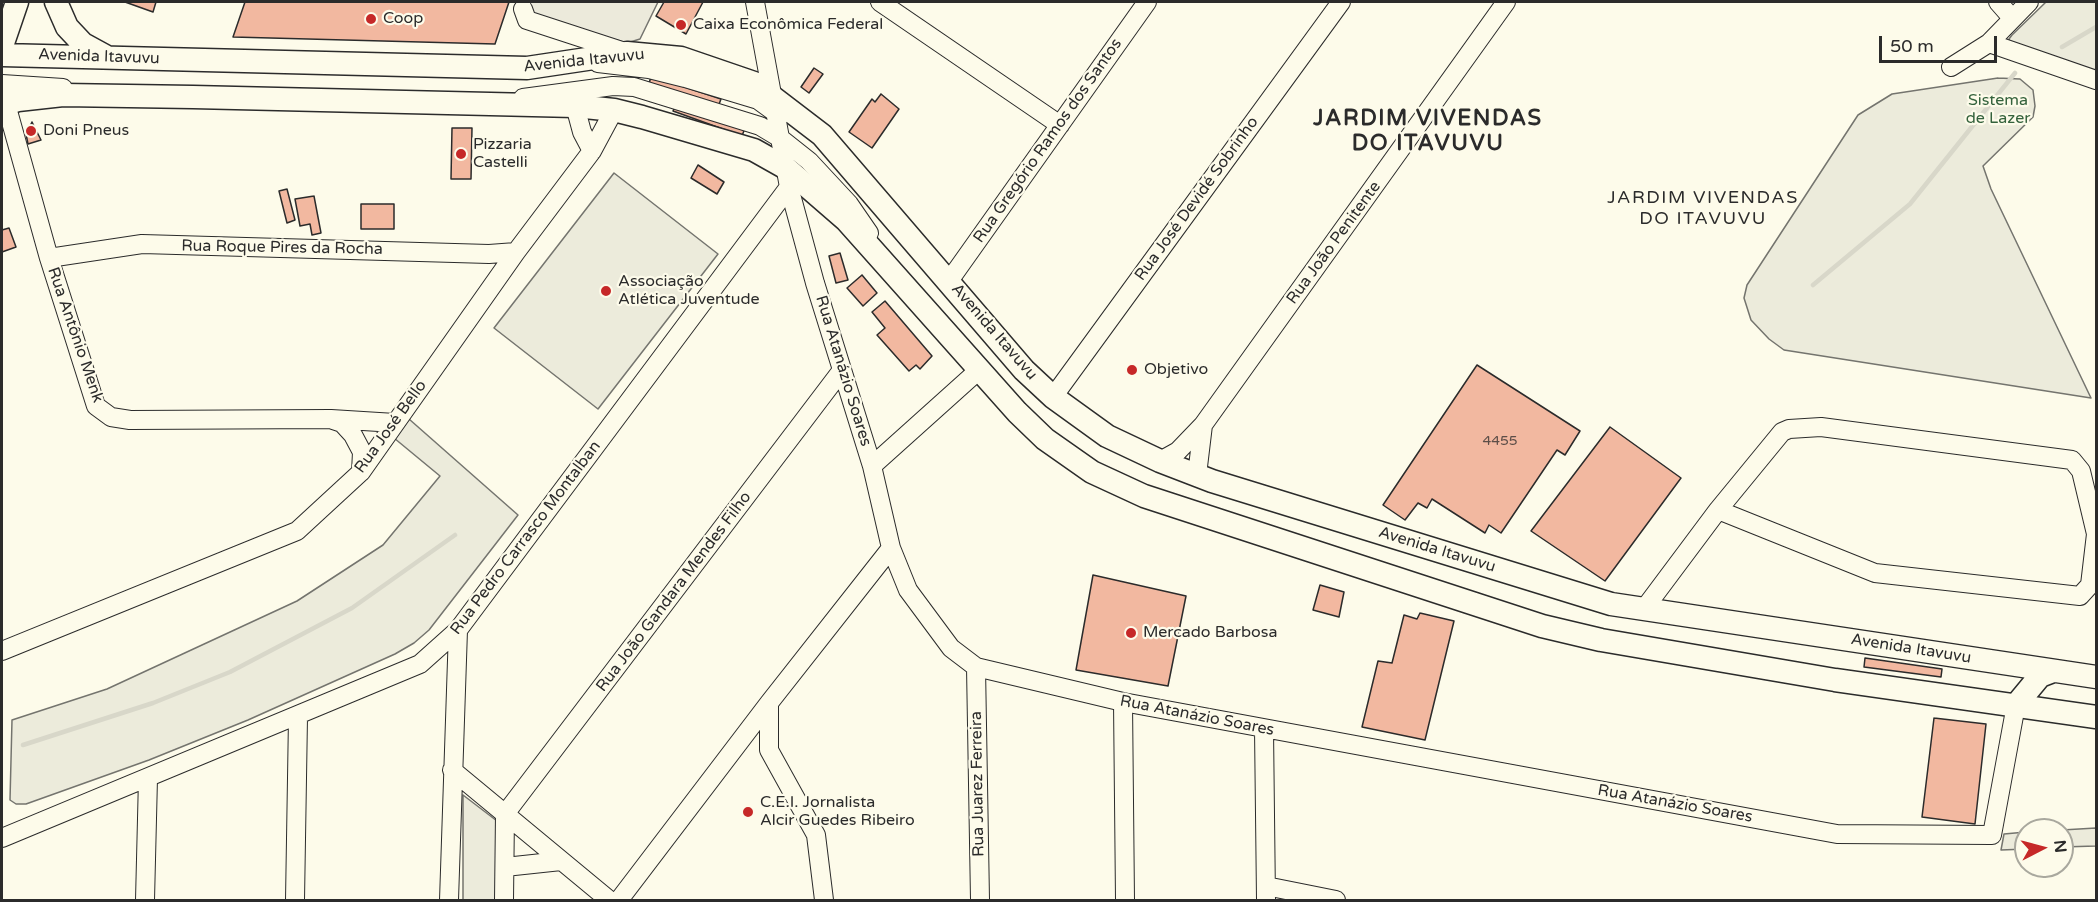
<!DOCTYPE html>
<html>
<head>
<meta charset="utf-8">
<style>
  body { margin:0 }
  #map { position:relative; width:2098px; height:902px; overflow:hidden; background:#fdfbea; font-family:"Varela Round",sans-serif }
  canvas { display:block }
  .frame { position:absolute; inset:0; border:3px solid #2b2b2b; pointer-events:none }
  .north { position:absolute; left:2014px; top:818px; width:60px; height:60px; box-sizing:border-box; background:#fdfbea; border:2px solid #a9a89e; border-radius:50%; rotate:84deg; font-size:16px; font-weight:700; line-height:24px; text-align:center; color:#2b2b2b }
  .north::after { content:''; display:block; margin:auto; width:21px; height:27px; background:#c62828; clip-path:polygon(50% 0,100% 100%,50% 72%,0 100%) }
  .scale { position:absolute; left:1879px; top:36px; width:118px; height:27px; box-sizing:border-box; border:3px solid #2b2b2b; border-top:0; padding-left:8px; font-size:18px; line-height:21px; white-space:nowrap; color:#2b2b2b; -webkit-text-stroke:4px #fdfbea; paint-order:stroke }
</style>
</head>
<body>
<div id="map">
<canvas width="2098" height="902"></canvas>
<div class="frame"></div>
<div class="north">N</div>
<div class="scale">50 m</div>
</div>
<script>
const context = document.querySelector('canvas').getContext('2d');
context.lineJoin = 'round';
function fill(path, color) { context.fillStyle = color; context.fill(path, 'evenodd'); }
const toPath = rows => new Path2D(rows.map(r => 'M' + r).join(''));
function trace(path, color, width, dash) { context.strokeStyle = color; context.lineWidth = width; context.lineCap = dash ? 'butt' : 'round'; context.setLineDash(dash || []); context.stroke(path); }
function label(font, color, halo, rows, align = 'center') {
  context.font = font + ' "Varela Round",sans-serif'; context.lineWidth = 4.5; context.setLineDash([]); context.textBaseline = 'middle'; context.strokeStyle = halo; context.fillStyle = color; for (const [text, x, y, turn = 0] of rows) {
    context.save(); context.translate(x, y); context.rotate((+turn || 0) * Math.PI / 180); context.textAlign = isNaN(turn) ? turn : align; if (halo) context.strokeText(text, 0, 0); context.fillText(text, 0, 0); context.restore();
  }
}
const green = toPath([
  [2046,2,2096,2,2096,72,2011,44,2009,39,2012,35,2046,2],
  [1998,78,2020,79,2033,90,2035,106,2033,117,1983,166,1991,189,2091,398,1784,350,1769,339,1751,320,1744,298,1747,285,1858,115,1892,94,1998,78],
  [614,173,718,254,598,409,494,328,614,173],
  [409,419,518,515,429,630,414,643,395,654,248,720,149,760,26,804,16,804,10,800,12,720,107,689,297,601,383,545,440,476,394,438,409,419],
  [463,795,497,821,497,900,463,900,463,795],
  [2096,828,2096,846,2062,847,2062,830,2096,828],
  [2026,832,2026,849,2001,850,2004,834,2026,832]
]);
fill(green, '#ecebdb');
trace(green, '#74746e', 1.5);
const parking = toPath([
  [526,2,658,2,640,39,627,43,521,15,526,2]
]);
fill(parking, '#eceadb');
trace(parking, '#74746e', 1.5);
trace(toPath([
  [2062,47,2096,27],
  [1813,285,1910,204,2015,73],
  [23,745,153,703,230,672,352,608,455,535]
]), '#d8d7c9', 4.5);
const building = toPath([
  [125,2,156,2,153,12,125,2],
  [245,2,509,2,495,44,233,37,245,2],
  [664,2,703,2,686,34,656,16,664,2],
  [814,68,823,74,809,93,801,87,814,68],
  [651,76,721,99,718,107,649,84,651,76],
  [881,94,899,109,872,148,849,132,872,99,875,102,881,94],
  [676,104,745,128,742,136,673,111,676,104],
  [32,122,41,140,28,144,26,134,32,122],
  [452,128,472,128,471,179,451,179,452,128],
  [698,165,724,182,717,194,691,178,698,165],
  [287,189,295,220,287,223,279,191,287,189],
  [314,196,321,233,312,235,310,224,300,226,295,199,314,196],
  [361,204,394,204,394,229,361,229,361,204],
  [9,228,16,247,2,252,2,230,9,228],
  [840,253,848,280,836,283,829,256,840,253],
  [862,275,877,293,863,306,847,288,862,275],
  [885,301,932,356,920,369,916,365,909,371,877,335,885,328,872,312,885,301],
  [1477,365,1580,431,1565,455,1557,450,1501,533,1489,525,1485,533,1432,499,1427,508,1418,503,1405,520,1383,505,1477,365],
  [1610,427,1681,478,1605,581,1531,531,1610,427],
  [1093,575,1186,596,1168,686,1076,670,1093,575],
  [1320,585,1344,592,1339,617,1313,610,1320,585],
  [1420,613,1454,621,1425,740,1362,727,1378,661,1392,663,1404,615,1417,619,1420,613],
  [1865,658,1942,669,1941,677,1864,667,1865,658],
  [1934,718,1986,724,1975,824,1922,817,1934,718]
]);
fill(building, '#f2b8a0');
trace(building, '#2b2b2b', 1.5);
const minor = toPath([
  [755,2,789,187,815,283,872,466,891,548,908,590,951,648,976,667,1123,702,1837,834,1992,835,2016,705],
  [880,2,1060,125],
  [1998,2,2012,18],
  [523,9,527,20,625,52],
  [1989,43,2096,80],
  [598,63,649,69,685,78,758,100,780,116],
  [1951,67,1989,43,2029,2],
  [2,84,63,88],
  [523,98,613,86,634,87,760,126,780,138,809,161,849,204,869,233],
  [6,104,49,258,96,406,111,417,130,420,331,419,395,423],
  [575,106,582,132,592,151],
  [49,258,142,244,489,254,516,252],
  [949,281,1147,2],
  [1053,397,1341,2],
  [333,420,342,423,353,435,362,452,361,472],
  [1160,461,1178,451,1203,425,1506,2],
  [872,466,980,369],
  [1197,475,1203,425],
  [1644,609,1718,510,1782,432,1789,429,1821,427,2072,460,2081,471,2096,534,2090,585,2080,596,1875,573,1718,510],
  [2,651,297,531,361,472,516,252,592,151,614,110],
  [976,667,980,900],
  [1123,702,1125,900],
  [769,703,769,750,816,835,824,900],
  [1264,729,1266,900],
  [452,770,609,900],
  [2,838,420,664,458,630,789,187],
  [505,867,561,861],
  [1266,886,1336,900],
  [145,900,148,778],
  [295,900,298,717],
  [449,900,458,630],
  [504,900,505,814,842,370],
  [619,900,769,703,891,548]
]);
const major = toPath([
  [56,2,67,27,83,44,105,56],
  [2,46,17,2],
  [2,55,527,68,627,53,681,58,754,83,822,135,1024,370,1053,397,1107,436,1160,461,1212,481,1611,604,2096,677],
  [2,105,18,100,63,95,193,97,575,106,614,110,642,117,754,150,786,168,846,220,1017,412,1045,439,1092,472,1144,496,1542,626,1601,640,1835,680,2096,717],
  [2016,705,2040,676,2053,671]
]);
trace(minor, '#2b2b2b', 20);
trace(major, '#2b2b2b', 25);
trace(minor, '#fdfbea', 18);
trace(major, '#fdfbea', 22);
for (const [x, y, r, color] of [
  [371,19,6,"#c62828"],
  [681,25,6,"#c62828"],
  [31,131,6,"#c62828"],
  [461,154,6,"#c62828"],
  [606,291,6,"#c62828"],
  [1132,370,6,"#c62828"],
  [1131,633,6,"#c62828"],
  [748,812,6,"#c62828"]
]) { const dot = new Path2D(); dot.arc(x, y, r, 0, 2 * Math.PI); context.fillStyle = color; context.fill(dot); trace(dot, '#fdfbea', 2); }
label('14px', '#5d4e48', null, [
  ["4455",1500,441]
]);
label('16px', '#2b2b2b', '#fdfbea', [
  ["Coop",383,19],
  ["Caixa Econômica Federal",693,25],
  ["Doni Pneus",43,131],
  ["Pizzaria",473,145],
  ["Castelli",473,163],
  ["Associação",618,282],
  ["Atlética Juventude",618,300],
  ["Objetivo",1144,370],
  ["Mercado Barbosa",1143,633],
  ["C.E.I. Jornalista",760,803],
  ["Alcir Guedes Ribeiro",760,821]
], 'left');
label('16px', '#2b2b2b', '#fdfbea', [
  ["Avenida Itavuvu",99,57,2],
  ["Avenida Itavuvu",584,61,-6],
  ["Rua Gregório Ramos dos Santos",1048,141,-55],
  ["Rua José Devidé Sobrinho",1197,199,-54],
  ["Rua João Penitente",1334,243,-54],
  ["Rua Roque Pires da Rocha",282,248,1],
  ["Avenida Itavuvu",994,332,49],
  ["Rua Antônio Menk",75,335,71],
  ["Rua Atanázio Soares",843,371,73],
  ["Rua José Bello",391,427,-54],
  ["Rua Pedro Carrasco Montalban",526,538,-53],
  ["Avenida Itavuvu",1437,550,17],
  ["Rua João Gandara Mendes Filho",674,592,-53],
  ["Avenida Itavuvu",1911,649,9],
  ["Rua Atanázio Soares",1197,716,11],
  ["Rua Juarez Ferreira",978,784,-91],
  ["Rua Atanázio Soares",1675,804,10]
]);
label('16px', '#34623c', '#fdfbea', [
  ["Sistema",1998,101],
  ["de Lazer",1998,119]
]);
context.letterSpacing = '1.5px';
label('18px', '#2b2b2b', '#fdfbea', [
  ["JARDIM VIVENDAS",1703,198],
  ["DO ITAVUVU",1703,219]
]);
context.letterSpacing = '0px';
context.letterSpacing = '1.5px';
label('bold 22px', '#2b2b2b', '#fdfbea', [
  ["JARDIM VIVENDAS",1428,119],
  ["DO ITAVUVU",1428,144]
]);
context.letterSpacing = '0px';
</script>
</body>
</html>
